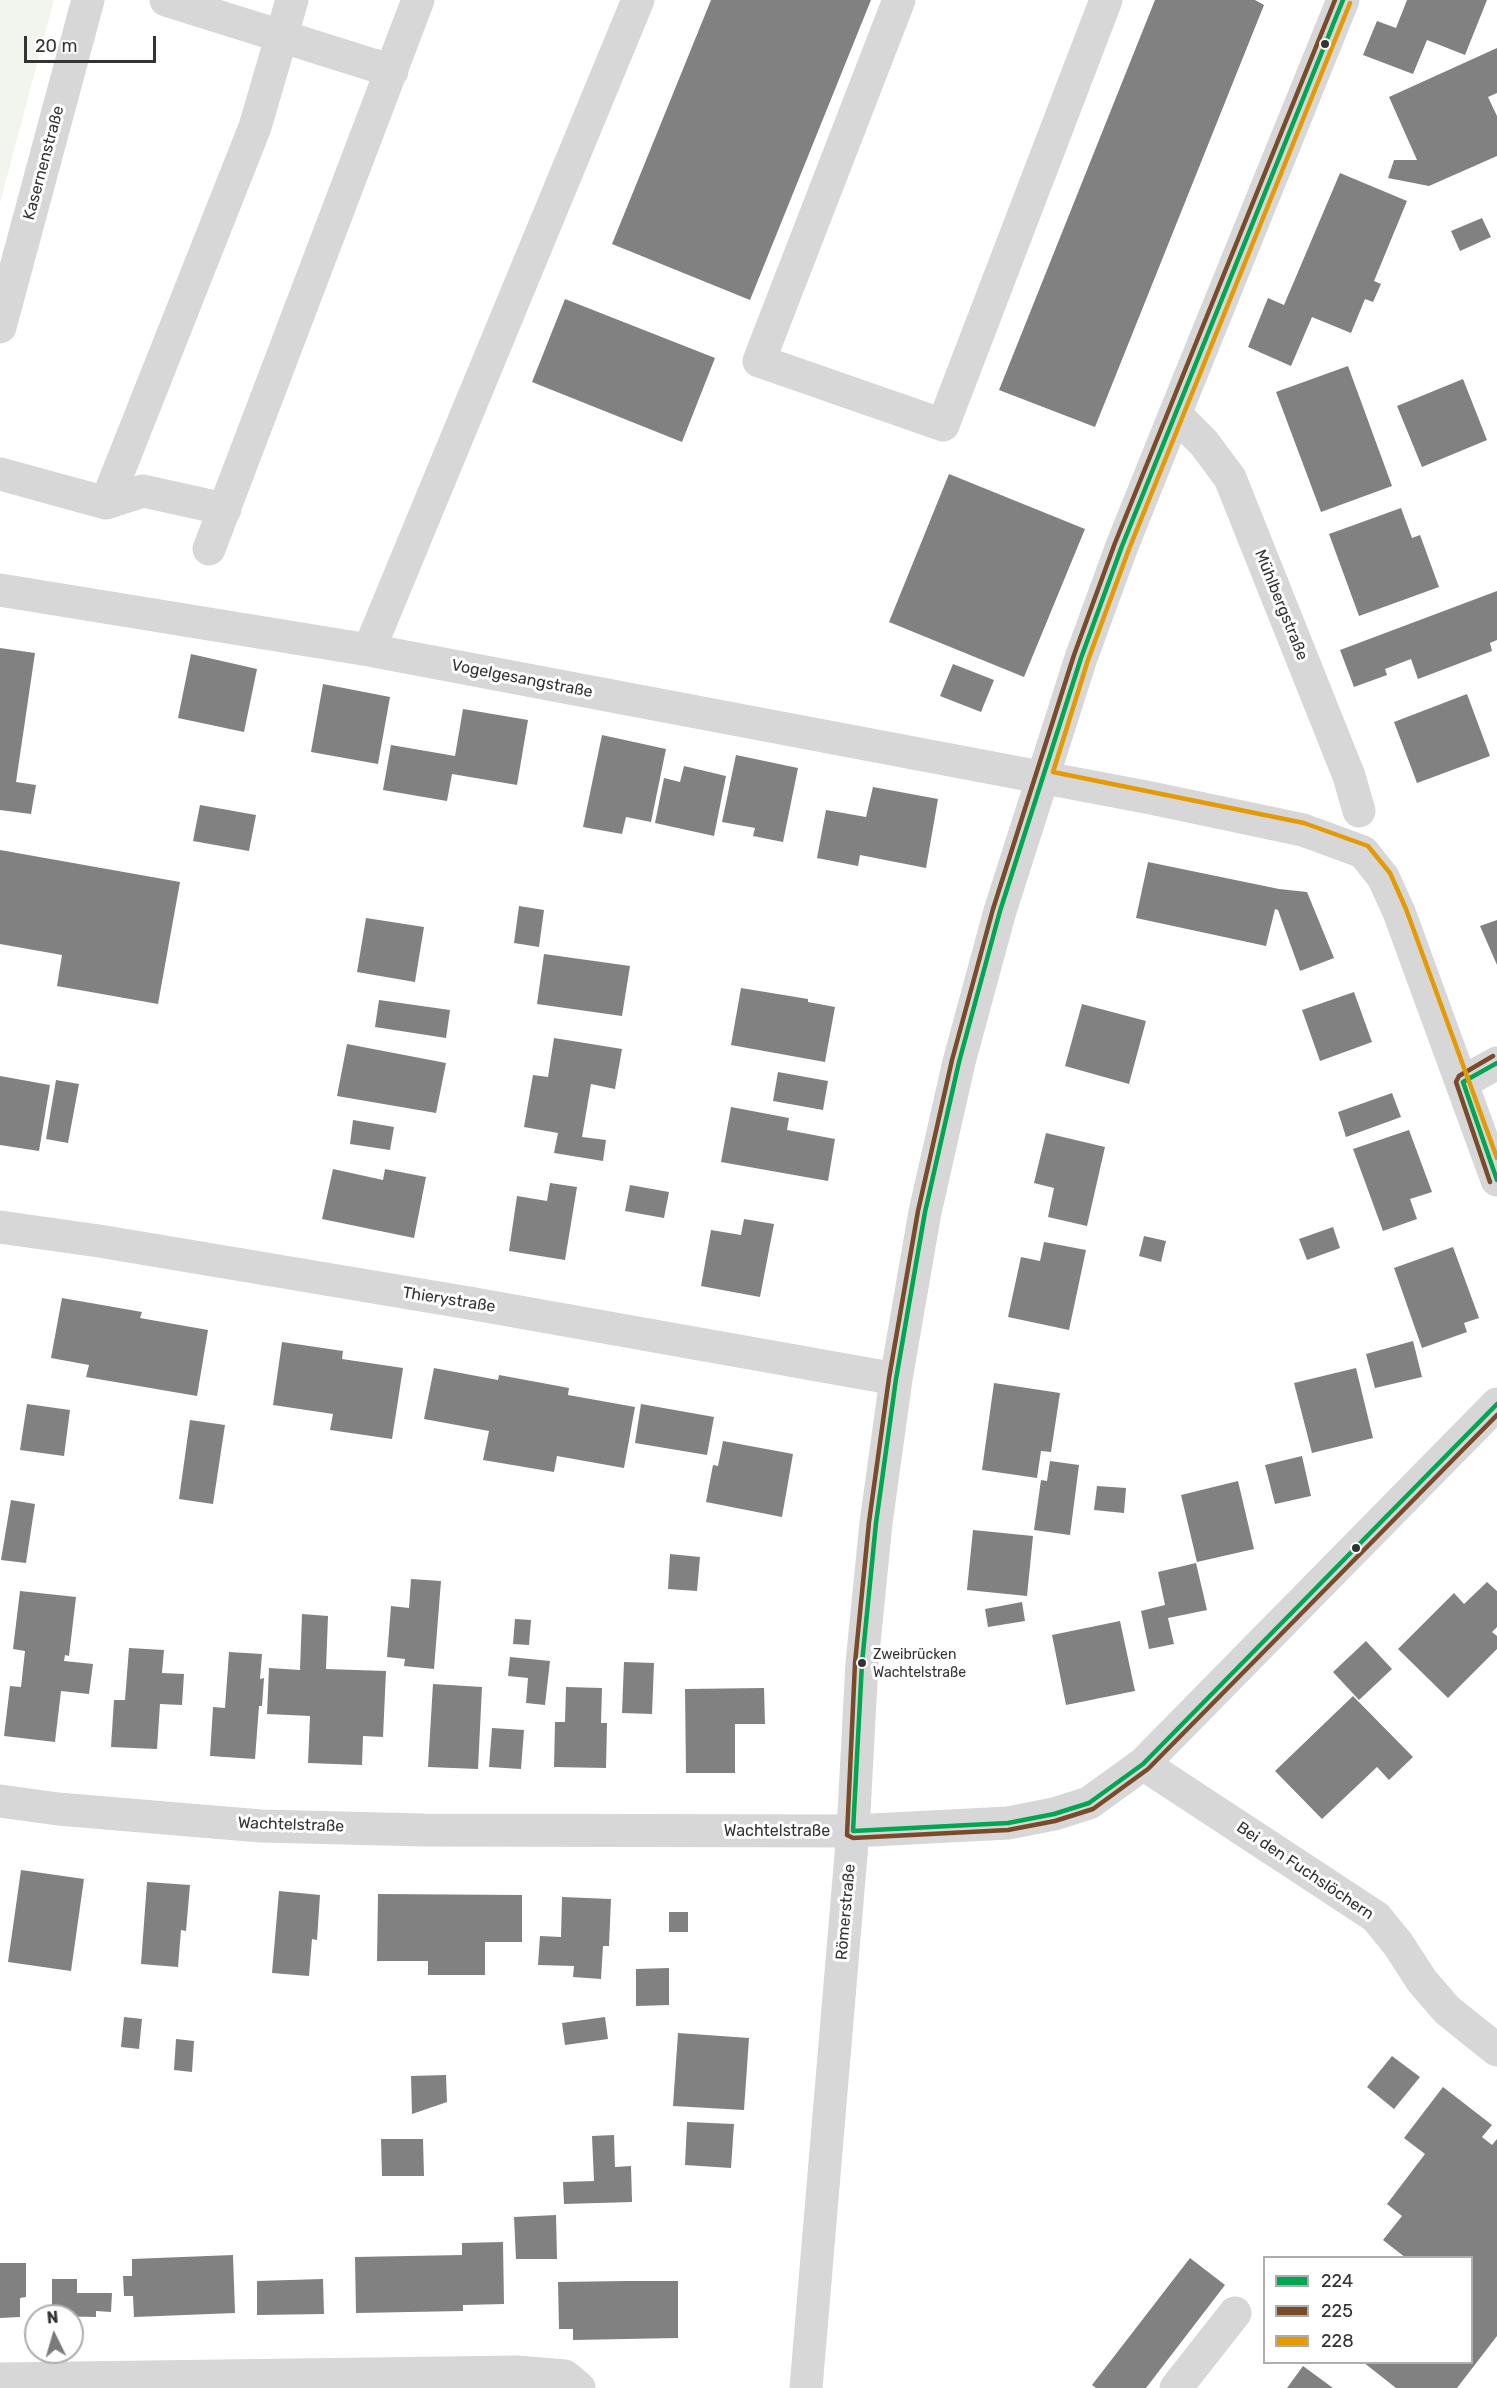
<!DOCTYPE html>
<html>
<head>
<meta charset="utf-8">
<style>
  body { margin:0 }
  #map { position:relative; width:1497px; height:2388px; overflow:hidden; background:#fff; font-family:Rubik,sans-serif }
  canvas { display:block }
  .legend { position:absolute; left:1263px; top:2256px; width:210px; height:108px; box-sizing:border-box; background:#fff; border:2px solid #adadad; margin:0; padding:8px 10px; list-style:none; font-size:18px; color:#333 }
  .legend li { display:flex; align-items:center; gap:12px; height:30px }
  .legend b { width:30px; border:2px solid #adadad }
  .north { position:absolute; left:24px; top:2304px; width:60px; height:60px; box-sizing:border-box; background:#fff; border:2px solid #adadad; border-radius:50%; rotate:355deg; font-size:16px; font-weight:700; line-height:24px; text-align:center; color:#333 }
  .north::after { content:''; display:block; margin:auto; width:21px; height:27px; background:#7a7a7a; clip-path:polygon(50% 0,100% 100%,50% 72%,0 100%) }
  .scale { position:absolute; left:24px; top:36px; width:132px; height:27px; box-sizing:border-box; border:3px solid #333; border-top:0; padding-left:8px; font-size:18px; line-height:21px; white-space:nowrap; color:#333; -webkit-text-stroke:4px #fff; paint-order:stroke }
</style>
</head>
<body>
<div id="map">
<canvas width="1497" height="2388"></canvas>
<ul class="legend">
<li><b style="height:8px;background:#00a651"></b>224</li>
<li><b style="height:8px;background:#7a4b2a"></b>225</li>
<li><b style="height:8px;background:#e39a05"></b>228</li>
</ul>
<div class="north">N</div>
<div class="scale">20 m</div>
</div>
<script>
const context = document.querySelector('canvas').getContext('2d');
context.lineJoin = 'round';
function fill(path, color) { context.fillStyle = color; context.fill(path, 'evenodd'); }
const toPath = rows => new Path2D(rows.map(r => 'M' + r).join(''));
function trace(path, color, width, dash) { context.strokeStyle = color; context.lineWidth = width; context.lineCap = dash ? 'butt' : 'round'; context.setLineDash(dash || []); context.stroke(path); }
function label(font, color, halo, rows, align = 'center') {
  context.font = font + ' Rubik,sans-serif'; context.lineWidth = 6; context.setLineDash([]); context.textBaseline = 'middle'; context.strokeStyle = halo; context.fillStyle = color; for (const [text, x, y, turn = 0] of rows) {
    context.save(); context.translate(x, y); context.rotate((+turn || 0) * Math.PI / 180); context.textAlign = isNaN(turn) ? turn : align; if (halo) context.strokeText(text, 0, 0); context.fillText(text, 0, 0); context.restore();
  }
}
fill(toPath([
  [0,0,54,0,0,203]
]), '#f1f5ed');
fill(toPath([
  [711,0,871,0,750,300,612,244],
  [1155,0,1255,0,1264,5,1095,427,999,390],
  [1407,0,1487,0,1465,55,1427,40,1413,74,1363,55,1377,21,1396,28],
  [1497,48,1497,93,1488,97,1497,116,1497,156,1429,186,1388,178,1394,160,1417,160,1389,97],
  [1340,173,1407,201,1374,281,1381,284,1373,302,1365,299,1351,333,1312,317,1291,366,1248,347,1268,298,1284,305],
  [1482,218,1491,237,1460,251,1451,231],
  [565,299,715,358,682,442,532,382],
  [1348,366,1392,486,1321,512,1276,392],
  [1463,379,1487,440,1422,467,1397,406],
  [949,474,1085,529,1024,677,889,622],
  [1401,508,1412,538,1420,535,1439,587,1359,616,1329,534],
  [1497,591,1497,640,1490,643,1492,651,1418,679,1411,659,1385,669,1387,675,1354,687,1340,650],
  [0,648,35,653,16,782,36,785,31,814,0,810],
  [191,654,257,669,244,732,178,718],
  [953,664,994,680,981,712,940,696],
  [323,684,390,697,378,764,311,752],
  [1467,694,1490,756,1417,783,1394,722],
  [463,709,528,720,517,785,452,774,447,801,383,790,391,745,455,756],
  [602,735,666,749,651,822,626,817,622,834,583,827],
  [736,755,798,768,783,842,753,836,755,828,722,822],
  [684,766,726,776,714,836,655,823,664,778,680,782],
  [873,787,938,799,926,868,860,855,858,866,817,858,826,810,866,817],
  [200,805,256,815,249,851,193,841],
  [0,850,180,882,158,1004,57,986,62,955,0,944],
  [1148,862,1279,889,1307,892,1334,958,1300,971,1278,910,1275,909,1266,946,1136,918],
  [519,906,544,910,539,947,514,943],
  [366,918,424,927,415,982,357,972],
  [1497,920,1497,965,1480,926],
  [544,954,630,966,622,1016,537,1004],
  [741,988,808,999,808,1002,835,1007,825,1062,731,1045],
  [1354,992,1372,1042,1320,1061,1302,1010],
  [379,1000,450,1010,446,1038,375,1027],
  [1082,1004,1146,1021,1129,1084,1065,1066],
  [554,1038,622,1049,615,1089,591,1084,582,1137,606,1140,603,1161,554,1153,558,1133,524,1127,533,1075,548,1077],
  [347,1044,446,1063,436,1113,337,1096],
  [778,1072,828,1081,823,1110,773,1101],
  [0,1076,50,1085,39,1151,0,1145],
  [56,1080,79,1084,68,1143,46,1139],
  [1392,1093,1401,1117,1346,1137,1338,1112],
  [731,1107,789,1118,787,1130,835,1139,828,1181,721,1162],
  [353,1120,394,1127,390,1150,350,1144],
  [1409,1130,1432,1192,1410,1199,1417,1219,1383,1231,1353,1149],
  [1046,1133,1105,1147,1087,1226,1048,1217,1054,1188,1034,1183],
  [333,1169,383,1180,385,1169,426,1177,414,1238,322,1219],
  [550,1183,577,1187,565,1260,509,1251,517,1196,547,1201],
  [630,1185,669,1192,664,1218,625,1211],
  [744,1219,774,1224,760,1297,701,1286,711,1230,741,1235],
  [1333,1227,1340,1248,1307,1260,1299,1239],
  [1144,1236,1166,1241,1161,1262,1139,1256],
  [1044,1242,1086,1250,1069,1330,1008,1317,1021,1257,1040,1261],
  [1453,1247,1479,1318,1464,1323,1467,1332,1422,1348,1394,1268],
  [62,1298,142,1312,140,1318,208,1330,197,1396,86,1377,89,1365,51,1358],
  [1413,1341,1422,1377,1375,1388,1366,1354],
  [282,1342,343,1351,342,1359,403,1368,392,1439,330,1430,333,1414,273,1405],
  [434,1368,498,1380,499,1375,569,1388,568,1395,635,1407,624,1468,557,1456,554,1472,483,1460,489,1431,424,1419],
  [1356,1368,1373,1438,1312,1453,1294,1383],
  [994,1383,1060,1393,1051,1452,1041,1451,1037,1478,982,1470],
  [27,1404,70,1410,64,1456,20,1450],
  [641,1404,714,1417,707,1455,635,1443],
  [190,1420,225,1425,213,1504,179,1499],
  [723,1441,793,1454,782,1517,706,1502,713,1465,718,1466],
  [1302,1456,1311,1496,1275,1504,1265,1465],
  [1050,1461,1079,1465,1070,1535,1034,1530,1041,1480,1047,1481],
  [1238,1481,1254,1549,1197,1562,1181,1495],
  [1097,1486,1126,1488,1124,1513,1094,1510],
  [11,1500,35,1504,26,1563,1,1560],
  [973,1530,1033,1536,1027,1596,967,1590],
  [670,1554,700,1557,697,1591,668,1589],
  [1196,1563,1207,1610,1168,1618,1174,1644,1149,1649,1141,1611,1165,1605,1158,1572],
  [411,1579,441,1581,434,1669,404,1666,405,1659,387,1657,391,1606,409,1608],
  [1487,1582,1497,1591,1497,1627,1492,1632,1497,1636,1497,1649,1448,1698,1398,1649,1454,1593,1464,1604],
  [20,1591,76,1597,69,1656,65,1655,64,1661,93,1664,89,1694,61,1691,55,1742,4,1736,10,1686,21,1687,25,1651,13,1649],
  [1022,1602,1025,1621,988,1627,985,1609],
  [302,1614,328,1616,326,1669,386,1671,383,1737,363,1736,362,1765,308,1763,310,1716,267,1714,269,1668,300,1670],
  [515,1619,531,1620,529,1645,513,1644],
  [1120,1621,1135,1691,1066,1705,1052,1635],
  [1366,1641,1392,1669,1359,1700,1333,1672],
  [129,1648,164,1650,162,1673,184,1674,182,1705,160,1704,157,1749,111,1747,114,1700,125,1700],
  [229,1652,262,1654,260,1679,264,1678,262,1706,259,1706,255,1759,210,1756,213,1707,225,1708],
  [510,1657,550,1661,545,1705,526,1703,528,1678,508,1676],
  [624,1662,654,1663,652,1714,622,1713],
  [433,1684,482,1687,478,1769,428,1767],
  [566,1687,602,1688,601,1723,607,1723,606,1768,554,1767,555,1722,565,1722],
  [764,1688,765,1724,735,1724,735,1773,686,1773,685,1689],
  [1353,1696,1413,1757,1389,1780,1377,1767,1322,1819,1275,1771],
  [492,1728,524,1730,521,1769,489,1767],
  [21,1870,84,1879,71,1971,8,1962],
  [147,1882,190,1885,186,1931,181,1930,178,1967,141,1964],
  [279,1891,320,1895,317,1940,312,1939,309,1976,272,1973],
  [378,1894,522,1895,522,1942,485,1942,485,1975,428,1975,428,1961,377,1961],
  [562,1897,611,1899,609,1946,603,1946,601,1979,573,1977,574,1966,538,1965,540,1936,561,1937],
  [669,1912,688,1912,688,1932,669,1932],
  [669,1968,669,2005,636,2006,636,1969],
  [124,2017,142,2019,139,2049,121,2047],
  [605,2017,608,2039,565,2045,562,2023],
  [678,2033,749,2038,744,2110,673,2106],
  [176,2039,194,2041,192,2072,174,2070],
  [1392,2056,1420,2077,1394,2109,1367,2087],
  [446,2075,447,2102,412,2114,411,2076],
  [1443,2087,1492,2125,1482,2137,1492,2145,1497,2139,1497,2336,1457,2388,1396,2388,1363,2362,1472,2362,1472,2258,1406,2258,1383,2240,1402,2216,1387,2204,1425,2154,1404,2138],
  [687,2122,734,2124,731,2168,685,2165],
  [614,2135,615,2167,631,2166,632,2202,564,2204,563,2182,594,2181,592,2136],
  [381,2139,423,2139,424,2176,382,2176],
  [556,2215,557,2259,516,2259,514,2217],
  [503,2242,504,2304,463,2305,463,2311,356,2313,355,2257,462,2255,462,2243],
  [233,2255,235,2313,134,2317,133,2296,124,2296,123,2276,132,2276,132,2259],
  [1190,2258,1225,2285,1146,2388,1096,2388,1092,2385],
  [0,2263,26,2263,26,2297,20,2298,20,2317,0,2318],
  [52,2279,77,2279,77,2293,112,2293,111,2312,96,2311,96,2317,52,2316],
  [323,2279,324,2314,257,2315,257,2281],
  [626,2281,678,2281,678,2338,573,2340,573,2329,559,2329,558,2282],
  [1303,2366,1333,2388,1287,2388]
]), '#818181');
trace(toPath([
  [166,0,392,71],
  [899,0,759,361,943,425,1106,0],
  [0,327,88,0],
  [1175,414,1204,443,1230,478,1349,776,1359,811],
  [0,474,106,503,255,127,292,0],
  [106,503,143,491,225,509],
  [209,549,418,0],
  [0,590,369,650,1151,798,1303,830,1363,852,1383,877,1399,912,1497,1180],
  [369,650,638,0],
  [1463,1082,1497,1063],
  [0,1227,99,1241,469,1303,896,1379],
  [1143,1764,1376,1917,1398,1944,1422,1981,1447,2010,1497,2050],
  [0,1801,58,1809,261,1826,424,1830,853,1831,1008,1823,1054,1814,1089,1803,1143,1764,1497,1404],
  [0,2379,517,2372,565,2376,579,2388],
  [806,2388,853,1831,862,1663,876,1523,896,1379,925,1212,959,1062,1000,911,1081,658,1122,546,1175,414,1343,0],
  [1176,2388,1235,2313]
]), '#d7d7d7', 33);
trace(toPath([
  [1343,0,1122,546,1081,658,1000,911,959,1062,925,1212,896,1379,876,1523,862,1663,853,1831,1008,1823,1054,1814,1089,1803,1143,1764,1497,1404],
  [1497,1063,1463,1082,1497,1180]
]), '#00a651', 4.5);
trace(toPath([
  [1335,0,1115,543,1074,655,993,909,952,1060,918,1211,889,1378,869,1522,855,1663,847,1835,853,1838,1008,1830,1055,1821,1093,1809,1148,1769,1497,1415],
  [1490,1182,1456,1082,1459,1076,1493,1056]
]), '#7a4b2a', 4.5);
trace(toPath([
  [1350,3,1129,549,1088,660,1053,772,1304,823,1368,846,1390,873,1406,909,1497,1158]
]), '#e39a05', 4.5);
for (const [x, y, r, color] of [
  [1325,44,5,"#333"],
  [1356,1548,5,"#333"],
  [862,1663,5,"#333"]
]) { const dot = new Path2D(); dot.arc(x, y, r, 0, 2 * Math.PI); context.fillStyle = color; context.fill(dot); trace(dot, '#fff', 2); }
label('14px', '#333', '#fff', [
  ["Zweibrücken",873,1655],
  ["Wachtelstraße",873,1673]
], 'left');
label('16px', '#333', '#fff', [
  ["Kasernenstraße",44,163,-75],
  ["Mühlbergstraße",1281,605,68],
  ["Vogelgesangstraße",522,679,11],
  ["Thierystraße",449,1300,9],
  ["Wachtelstraße",291,1825,2],
  ["Wachtelstraße",777,1831],
  ["Bei den Fuchslöchern",1305,1871,34],
  ["Römerstraße",846,1912,-85]
]);
</script>
</body>
</html>
